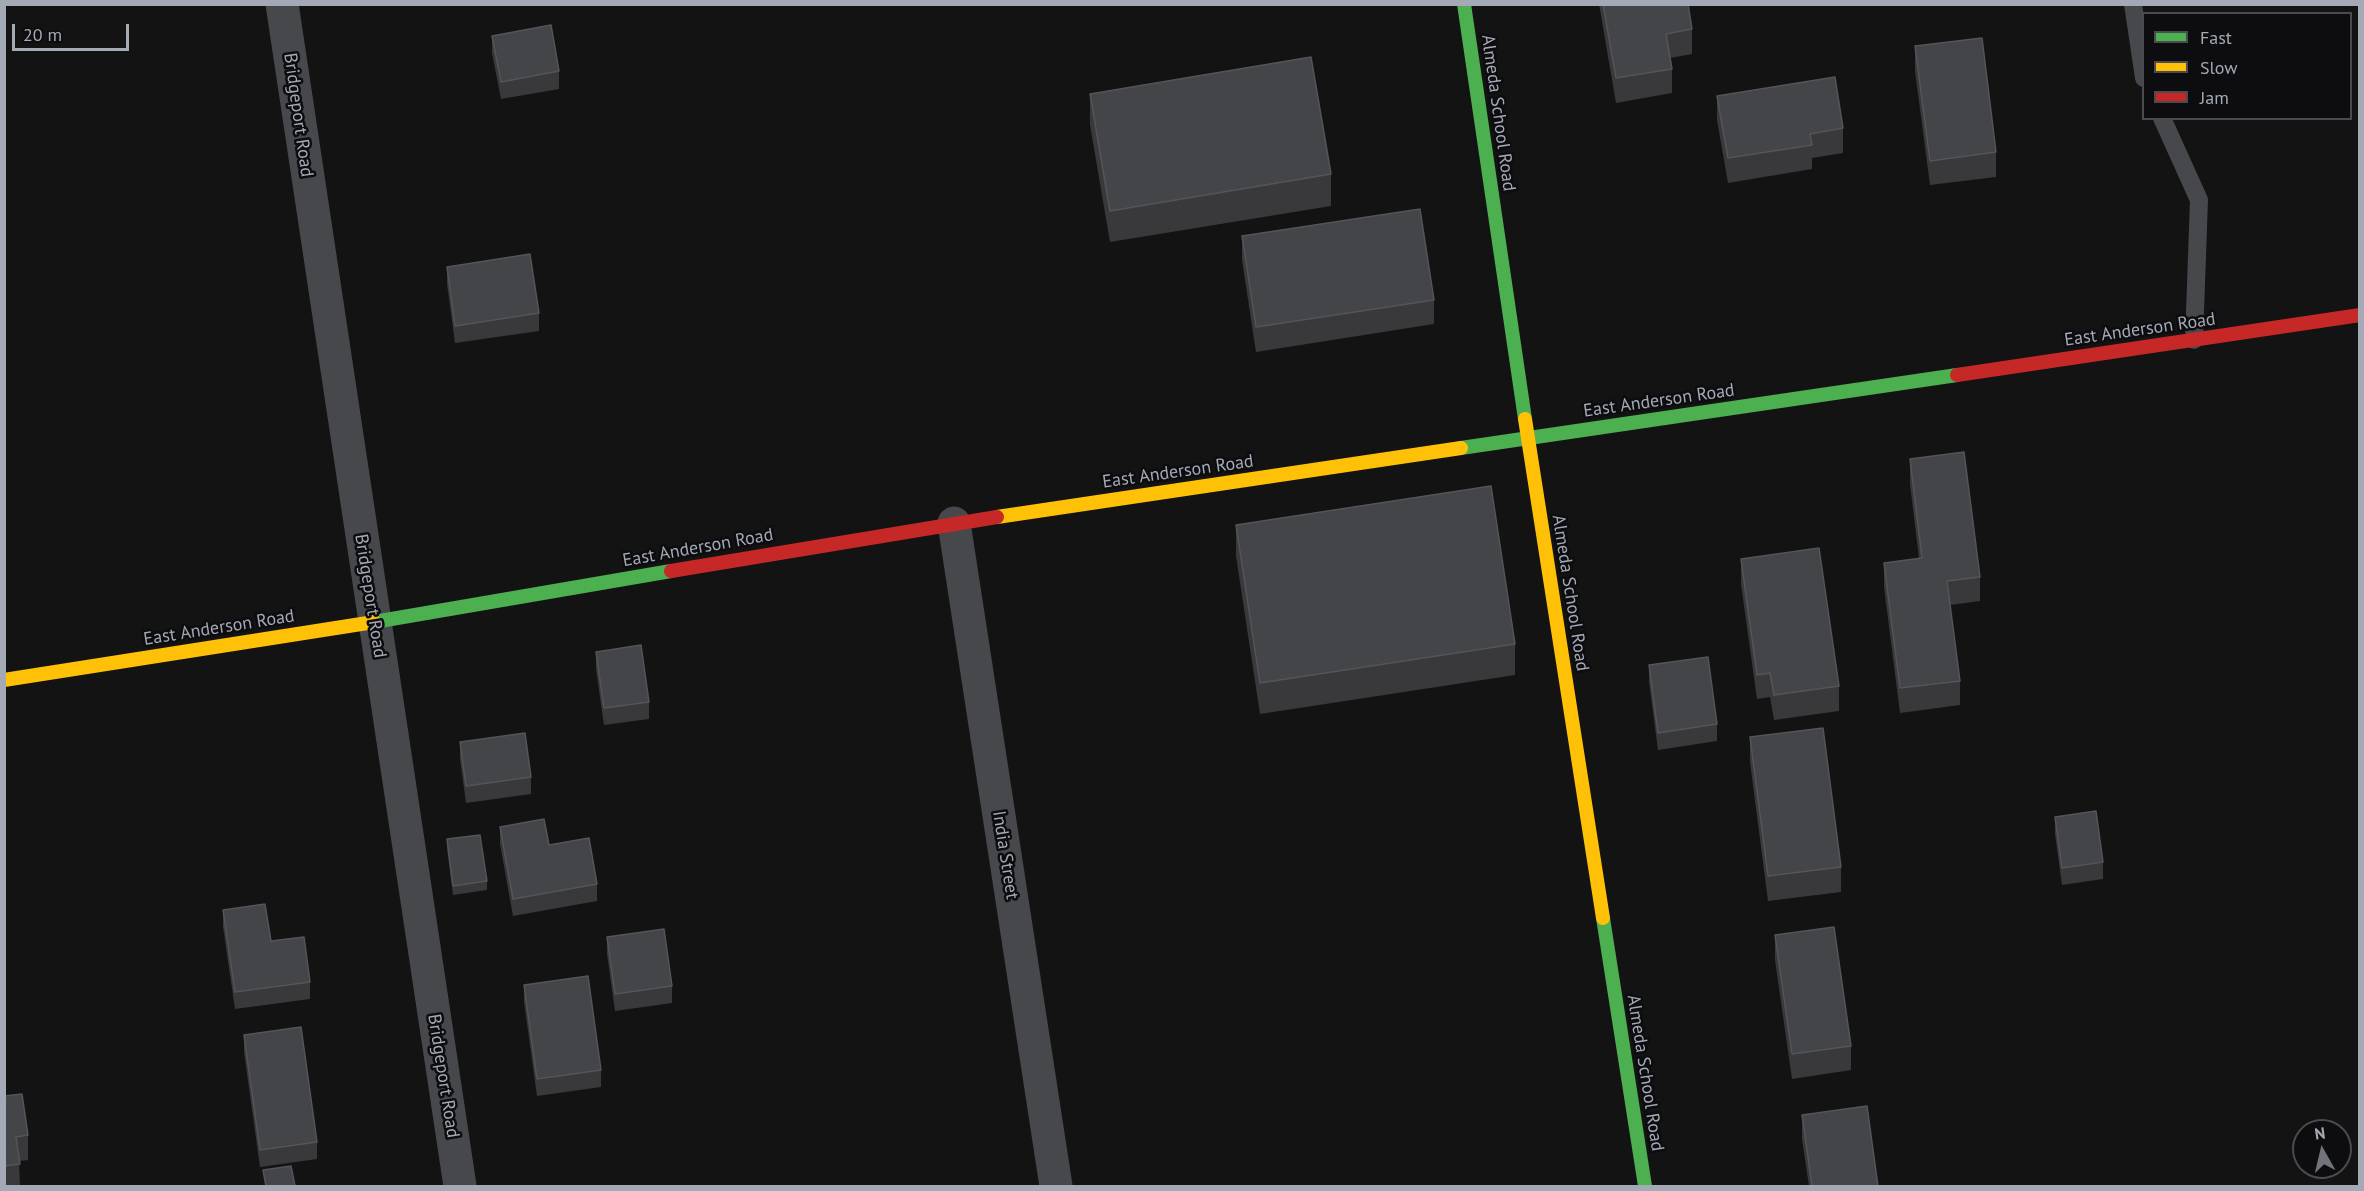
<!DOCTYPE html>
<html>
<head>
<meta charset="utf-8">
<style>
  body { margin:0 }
  #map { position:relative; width:2364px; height:1191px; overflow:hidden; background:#131313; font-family:"PT Sans",sans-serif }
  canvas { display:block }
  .frame { position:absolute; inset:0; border:6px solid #a3a9b5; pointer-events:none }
  .legend { position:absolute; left:2142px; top:12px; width:210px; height:108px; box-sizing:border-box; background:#0d0d0f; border:2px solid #494b51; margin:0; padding:8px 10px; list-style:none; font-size:18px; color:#a3a9b5 }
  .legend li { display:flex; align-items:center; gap:12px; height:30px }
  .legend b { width:30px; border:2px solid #494b51 }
  .north { position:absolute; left:2292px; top:1119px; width:60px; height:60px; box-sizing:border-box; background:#0d0d0f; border:2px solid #494b51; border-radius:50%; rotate:352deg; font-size:16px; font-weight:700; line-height:24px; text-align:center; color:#a3a9b5 }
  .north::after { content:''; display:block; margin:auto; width:21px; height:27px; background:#71747c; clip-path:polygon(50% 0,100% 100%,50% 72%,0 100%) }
  .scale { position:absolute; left:12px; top:24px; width:117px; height:27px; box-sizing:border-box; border:3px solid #a3a9b5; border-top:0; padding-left:8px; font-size:18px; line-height:21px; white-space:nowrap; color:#a3a9b5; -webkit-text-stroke:4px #0d0d0f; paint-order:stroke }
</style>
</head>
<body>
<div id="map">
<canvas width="2364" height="1191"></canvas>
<div class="frame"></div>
<ul class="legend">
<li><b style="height:8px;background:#4caf50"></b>Fast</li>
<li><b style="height:8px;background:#ffc107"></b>Slow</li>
<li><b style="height:8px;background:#c62828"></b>Jam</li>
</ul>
<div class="north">N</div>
<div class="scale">20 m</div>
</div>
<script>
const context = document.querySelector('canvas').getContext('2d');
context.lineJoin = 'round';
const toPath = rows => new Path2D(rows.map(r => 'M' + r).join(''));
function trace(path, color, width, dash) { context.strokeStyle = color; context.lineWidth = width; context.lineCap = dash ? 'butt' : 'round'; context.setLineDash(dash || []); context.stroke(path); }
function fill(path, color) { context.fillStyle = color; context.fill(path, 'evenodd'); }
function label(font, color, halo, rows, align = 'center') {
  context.font = font + ' "PT Sans",sans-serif'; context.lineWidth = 5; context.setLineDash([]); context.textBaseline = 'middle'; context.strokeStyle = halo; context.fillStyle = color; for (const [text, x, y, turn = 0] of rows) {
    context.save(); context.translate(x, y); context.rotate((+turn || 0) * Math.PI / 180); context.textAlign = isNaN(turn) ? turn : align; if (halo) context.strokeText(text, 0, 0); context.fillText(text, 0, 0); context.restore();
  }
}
trace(toPath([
  [2133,4,2144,78],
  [2162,118,2199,200,2194,340]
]), '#47484c', 18);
trace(toPath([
  [282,4,460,1186],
  [954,523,1056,1186]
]), '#47484c', 33);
trace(toPath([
  [1464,4,1525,419],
  [1461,448,1957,375],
  [374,622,671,571],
  [1603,918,1645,1186]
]), '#4caf50', 14);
trace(toPath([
  [1525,419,1603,918],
  [997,517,1461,448],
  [4,680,374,622]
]), '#ffc107', 14);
trace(toPath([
  [1957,375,2360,315],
  [671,571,997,517]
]), '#c62828', 14);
fill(toPath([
  [1599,4,1688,4,1692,29,1692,54,1670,58,1672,69,1672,93,1616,103],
  [492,36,559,71,559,89,501,99,492,53],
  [1915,46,1996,152,1996,177,1930,185,1915,71],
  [1090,94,1331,174,1331,206,1110,242,1090,125],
  [1717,96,1843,128,1843,153,1812,158,1812,169,1728,183,1717,120],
  [1242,236,1434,300,1434,324,1256,352,1242,260],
  [447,267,539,313,539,331,455,343,447,284],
  [1910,459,1980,577,1980,601,1950,605,1960,681,1960,705,1900,713,1884,587,1884,563,1919,558,1910,484],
  [1236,525,1515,644,1515,675,1260,714,1236,556],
  [1741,559,1839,686,1839,711,1774,720,1770,697,1757,699,1741,584],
  [596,652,649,702,649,719,604,725,596,669],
  [1649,665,1717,724,1717,741,1658,750,1649,682],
  [1750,737,1841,867,1841,892,1768,901,1750,762],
  [460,742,531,777,531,794,466,803,460,759],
  [2055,817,2103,862,2103,879,2062,885,2055,834],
  [500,827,549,845,597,884,597,901,513,916,500,844],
  [447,839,487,881,487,890,453,895,447,848],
  [223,910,271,941,310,982,310,999,235,1009,223,927],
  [1775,935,1851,1046,1851,1070,1792,1079,1775,960],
  [607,937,672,986,672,1003,615,1011,607,954],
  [524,985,601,1070,601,1087,537,1096,524,1002],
  [244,1035,317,1142,317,1159,260,1167,244,1052],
  [4,1096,28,1135,28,1160,19,1161,20,1186,4,1186],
  [1802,1115,1878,1186,1809,1186,1802,1139]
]), '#39393b');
const building = toPath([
  [1603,4,1688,4,1692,29,1666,34,1672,69,1616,78,1603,4],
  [551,25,559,71,501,82,492,36,551,25],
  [1982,38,1996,152,1930,161,1915,46,1982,38],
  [1311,57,1331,174,1110,211,1090,94,1311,57],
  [1835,77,1843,128,1810,134,1812,145,1728,158,1717,96,1835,77],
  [1420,209,1434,300,1256,327,1242,236,1420,209],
  [530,254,539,313,455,326,447,267,530,254],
  [1964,452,1980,577,1947,581,1960,681,1900,688,1884,563,1922,558,1910,459,1964,452],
  [1491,486,1515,644,1260,683,1236,525,1491,486],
  [1819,548,1839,686,1774,695,1770,673,1757,675,1741,559,1819,548],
  [641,645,649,702,604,708,596,652,641,645],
  [1708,657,1717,724,1658,733,1649,665,1708,657],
  [1823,728,1841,867,1768,876,1750,737,1823,728],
  [525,733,531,777,466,786,460,742,525,733],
  [2096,811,2103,862,2062,868,2055,817,2096,811],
  [544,819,549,845,589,838,597,884,513,899,500,827,544,819],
  [480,835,487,881,453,886,447,839,480,835],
  [265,904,271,941,304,937,310,982,235,992,223,910,265,904],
  [1834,927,1851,1046,1792,1054,1775,935,1834,927],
  [664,929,672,986,615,994,607,937,664,929],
  [588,976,601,1070,537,1079,524,985,588,976],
  [301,1027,317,1142,260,1150,244,1035,301,1027],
  [22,1094,28,1135,16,1137,20,1164,4,1166,4,1096,22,1094],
  [1867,1106,1878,1186,1812,1186,1802,1115,1867,1106],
  [291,1166,295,1186,266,1186,263,1170,291,1166]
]);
fill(building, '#444548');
trace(building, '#535559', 1.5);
label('18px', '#a3a9b5', '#0d0d0f', [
  ["Almeda School Road",1498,113,82],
  ["Bridgeport Road",298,115,82],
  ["East Anderson Road",2140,330,-8],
  ["East Anderson Road",1659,401,-8],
  ["East Anderson Road",1178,472,-8],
  ["East Anderson Road",698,548,-10],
  ["Almeda School Road",1570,593,81],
  ["Bridgeport Road",370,596,81],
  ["East Anderson Road",219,628,-9],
  ["India Street",1005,855,81],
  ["Almeda School Road",1645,1073,81],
  ["Bridgeport Road",443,1076,81]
]);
</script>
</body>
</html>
